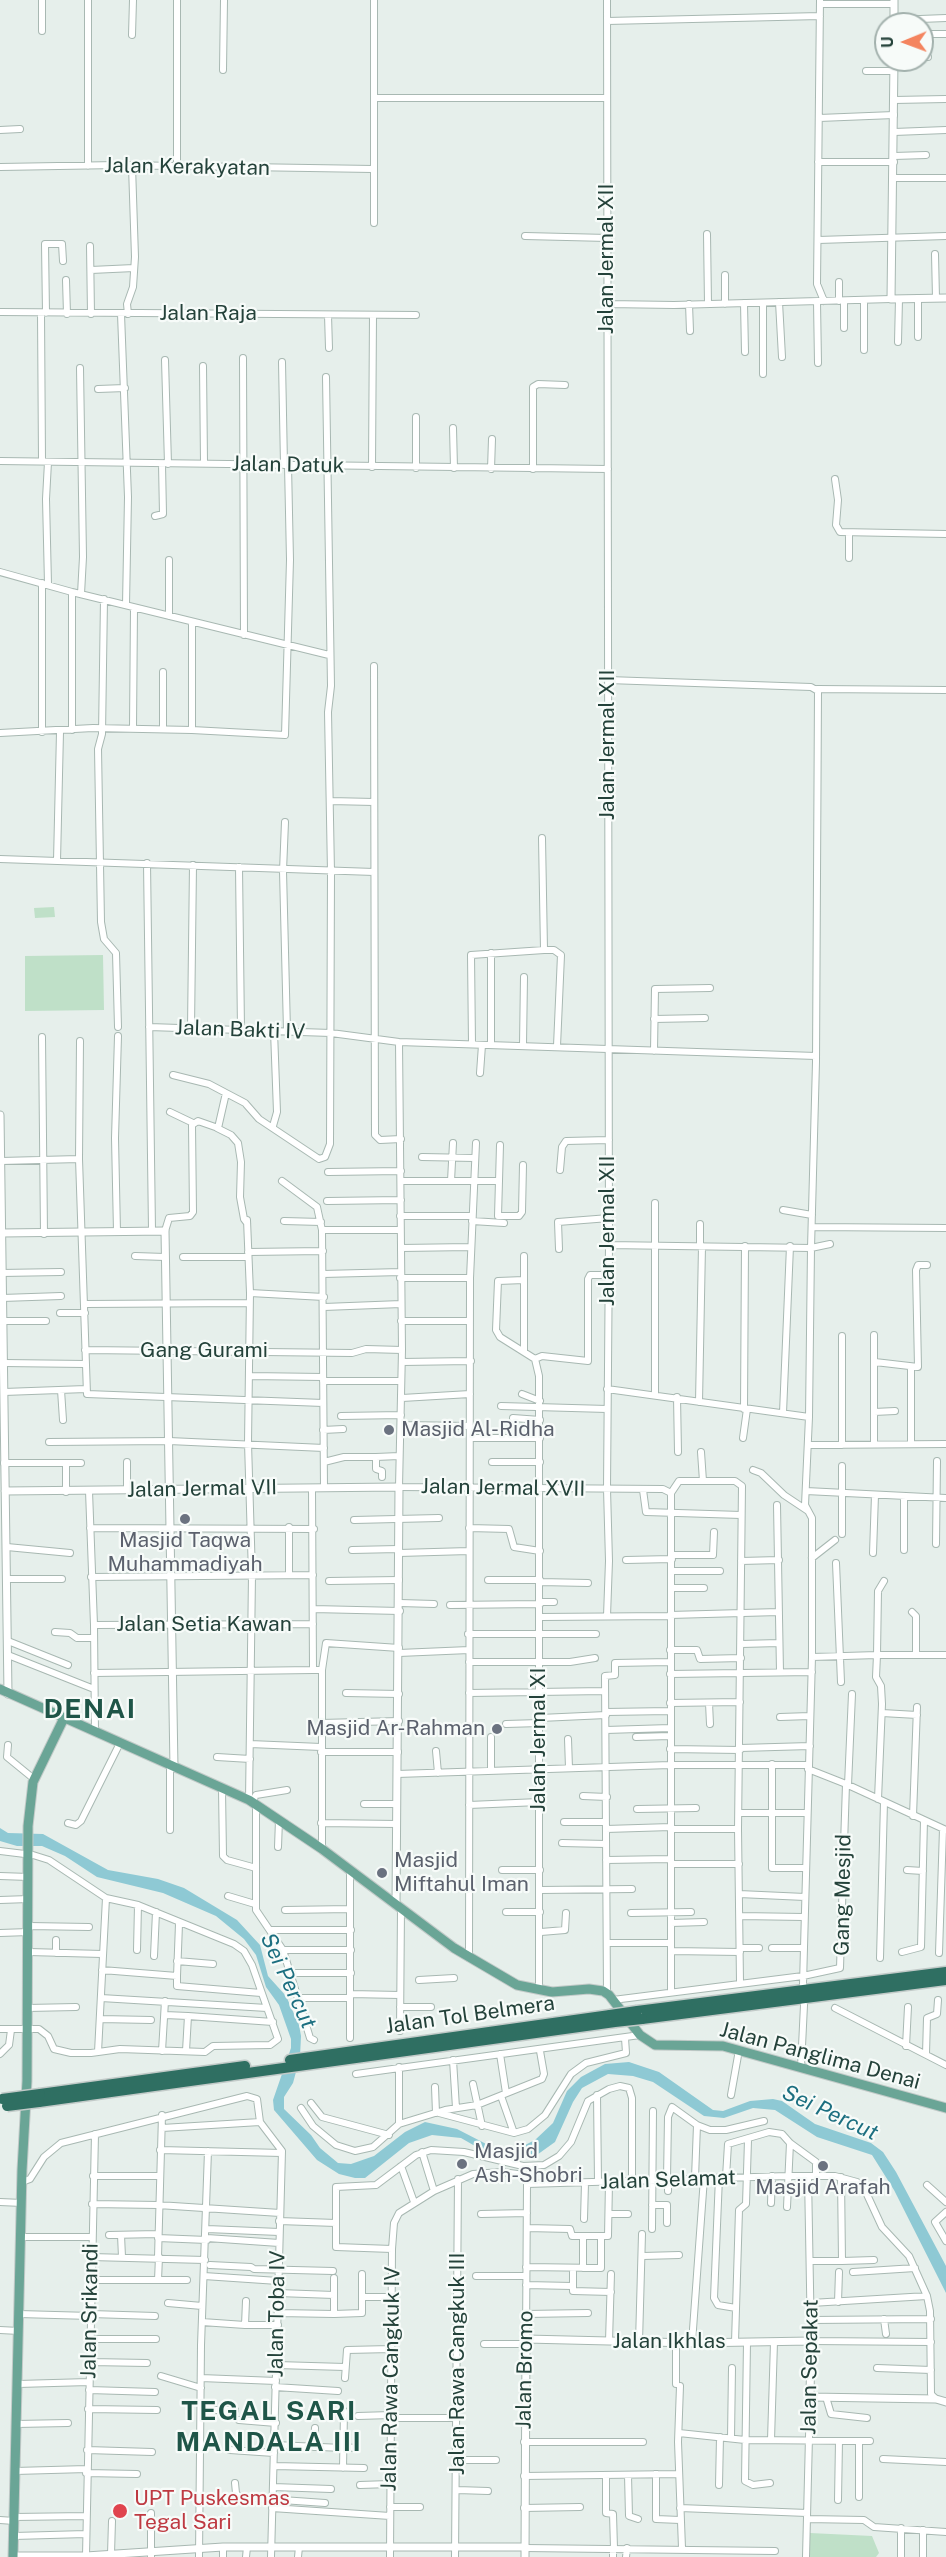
<!DOCTYPE html>
<html>
<head>
<meta charset="utf-8">
<style>
  body { margin:0 }
  #map { position:relative; width:946px; height:2557px; overflow:hidden; background:#e6efeb; font-family:"Public Sans",sans-serif }
  canvas { display:block }
  .north { position:absolute; left:874px; top:12px; width:60px; height:60px; box-sizing:border-box; background:#f7fbf9; border:2px solid #a3b1ad; border-radius:50%; rotate:269deg; font-size:16px; font-weight:700; line-height:24px; text-align:center; color:#24423a }
  .north::after { content:''; display:block; margin:auto; width:21px; height:27px; background:#f4845f; clip-path:polygon(50% 0,100% 100%,50% 72%,0 100%) }
</style>
</head>
<body>
<div id="map">
<canvas width="946" height="2557"></canvas>
<div class="north">U</div>
</div>
<script>
const context = document.querySelector('canvas').getContext('2d');
context.lineJoin = 'round';
function fill(path, color) { context.fillStyle = color; context.fill(path, 'evenodd'); }
const toPath = rows => new Path2D(rows.map(r => 'M' + r).join(''));
function trace(path, color, width, dash) { context.strokeStyle = color; context.lineWidth = width; context.lineCap = dash ? 'butt' : 'round'; context.setLineDash(dash || []); context.stroke(path); }
function label(font, color, halo, rows, align = 'center') {
  context.font = font + ' "Public Sans",sans-serif'; context.lineWidth = 4.5; context.setLineDash([]); context.textBaseline = 'middle'; context.strokeStyle = halo; context.fillStyle = color; for (const [text, x, y, turn = 0] of rows) {
    context.save(); context.translate(x, y); context.rotate((+turn || 0) * Math.PI / 180); context.textAlign = isNaN(turn) ? turn : align; if (halo) context.strokeText(text, 0, 0); context.fillText(text, 0, 0); context.restore();
  }
}
fill(toPath([
  [54,907,55,917,35,918,34,908],
  [103,955,104,1010,25,1011,25,956],
  [810,2533,872,2536,879,2553,876,2557,809,2557]
]), '#bfe0c8');
fill(toPath([
  [0,1828,8,1833,43,1834,108,1870,158,1879,184,1888,237,1920,260,1945,268,1976,286,1996,299,2025,301,2036,300,2057,293,2083,284,2097,284,2109,311,2135,320,2148,338,2163,351,2164,374,2156,405,2132,425,2122,457,2129,492,2147,521,2147,535,2140,553,2123,567,2091,581,2077,605,2064,629,2062,659,2072,713,2110,723,2111,750,2101,773,2099,782,2101,815,2124,871,2143,883,2152,896,2172,946,2266,946,2293,894,2190,872,2155,817,2137,775,2110,753,2108,724,2118,704,2116,653,2082,633,2076,608,2074,582,2088,573,2102,555,2142,534,2157,496,2158,461,2138,432,2135,409,2143,365,2178,355,2178,339,2174,317,2160,274,2110,273,2100,291,2048,291,2039,279,2005,266,1987,256,1955,244,1939,216,1916,163,1893,97,1877,65,1856,42,1846,17,1846,0,1841]
]), '#8ec9d4');
const minor = toPath([
  [42,0,42,31],
  [88,0,88,166],
  [177,0,177,167],
  [374,0,374,223],
  [820,0,817,284,824,301],
  [820,4,894,4],
  [894,20,946,18],
  [607,21,820,16],
  [922,34,946,34],
  [132,35,133,0],
  [922,57,928,57],
  [223,70,224,0],
  [866,71,894,71],
  [374,98,607,98],
  [894,100,946,99],
  [819,118,894,115],
  [0,130,20,129],
  [894,132,946,130],
  [894,156,926,155],
  [818,162,894,162],
  [0,167,117,165,373,169],
  [894,178,946,178],
  [707,234,708,304],
  [525,236,608,238],
  [818,240,946,236],
  [90,246,91,314],
  [935,254,936,298],
  [91,270,134,268],
  [66,280,67,314],
  [839,282,839,301],
  [918,298,918,337],
  [864,300,864,350],
  [779,302,782,357],
  [817,302,818,363],
  [744,303,745,352],
  [763,303,763,374],
  [608,304,674,305,891,299],
  [689,304,690,331],
  [725,304,725,275],
  [0,312,416,315],
  [41,313,42,461],
  [46,313,45,244,62,244,63,261],
  [121,314,128,497,126,605],
  [128,314,127,304,133,287,135,257,132,166],
  [328,315,329,348],
  [844,328,844,301],
  [898,342,899,299],
  [243,358,244,635],
  [165,360,168,464],
  [282,362,284,465],
  [203,366,204,463],
  [80,368,83,557,81,594],
  [98,389,125,388],
  [453,428,454,468],
  [0,461,608,469],
  [372,467,373,315],
  [416,468,416,417],
  [491,469,492,439],
  [533,469,533,387,538,384,565,385],
  [835,479,838,500,836,525,840,532,946,534],
  [155,516,163,514,162,464],
  [849,558,849,534],
  [169,560,169,616],
  [0,572,72,592,329,655],
  [48,584,46,499,48,462],
  [72,592,72,730],
  [104,599,102,734,98,749,101,922,104,939,116,953,118,1027],
  [374,666,375,1135,380,1140,401,1139],
  [163,672,163,729],
  [608,680,811,687,818,691,816,1062,811,1248,830,1244],
  [817,689,946,690],
  [133,728,134,608],
  [192,730,285,735,290,560,288,465],
  [42,732,42,583],
  [0,733,93,728,192,730,192,622],
  [330,801,374,802],
  [285,822,283,871,287,1031],
  [542,838,544,950,554,950,561,955,557,1046],
  [0,859,374,872],
  [57,861,60,732],
  [147,863,152,1230],
  [239,867,241,1030],
  [654,1019,705,1018],
  [149,1027,331,1033,399,1042,816,1056],
  [191,1028,193,865],
  [42,1037,44,1234],
  [80,1041,79,1159,87,1394,323,1403],
  [399,1042,402,1350,399,1487,663,1489,671,1493,671,1991],
  [472,1044,471,955,544,950],
  [491,1044,491,953],
  [523,1045,524,977],
  [654,1051,655,989,710,988],
  [480,1073,482,1045],
  [173,1075,209,1084,226,1093],
  [170,1112,193,1123],
  [273,1126,277,1112,274,1031],
  [217,1128,231,1135,238,1143,241,1162,240,1197,244,1219,247,1223],
  [422,1157,475,1158],
  [1,1161,79,1159],
  [560,1170,562,1147,566,1141,609,1140],
  [328,1172,401,1171],
  [282,1181,317,1207,322,1230,324,1488],
  [401,1181,499,1181,498,1216,519,1216,522,1212,523,1165],
  [451,1181,453,1143],
  [499,1181,500,1145],
  [327,1201,401,1200],
  [783,1210,812,1215],
  [400,1216,472,1216],
  [247,1220,250,1293,248,1443,252,1575,249,1800],
  [284,1221,321,1222],
  [472,1221,504,1223],
  [700,1224,700,1246],
  [812,1227,946,1228],
  [322,1230,399,1230],
  [165,1231,169,1218,190,1216,193,1212,192,1125,198,1121,218,1128,226,1093,245,1103,259,1119,319,1159,325,1157,330,1144,331,872,328,712,331,686,326,377],
  [117,1232,115,1138,118,1036],
  [609,1245,811,1248,809,1417],
  [401,1248,470,1247],
  [559,1249,558,1222,609,1218],
  [248,1252,323,1251],
  [135,1256,165,1257],
  [183,1257,248,1257],
  [1,1273,61,1272],
  [323,1274,401,1272],
  [400,1278,470,1278],
  [524,1280,498,1281,496,1330,500,1337,535,1359,539,1376,539,1990],
  [250,1293,324,1297],
  [2,1298,61,1296],
  [85,1304,249,1303],
  [324,1307,401,1304],
  [60,1313,85,1313],
  [3,1321,46,1321],
  [401,1321,470,1321],
  [874,1335,874,1444],
  [842,1336,842,1445],
  [85,1350,352,1353,366,1349,402,1350],
  [524,1352,524,1256],
  [535,1359,542,1356,588,1361,588,1279,590,1275,609,1275],
  [402,1362,471,1361],
  [875,1362,918,1367,916,1270,918,1265,927,1265],
  [4,1363,85,1364],
  [249,1376,323,1377],
  [323,1381,401,1381],
  [607,1389,809,1417,805,1505,812,1518,812,1657,803,1984],
  [61,1390,63,1420],
  [4,1392,86,1389],
  [522,1394,540,1401],
  [655,1394,655,1203],
  [677,1397,678,1452],
  [402,1398,470,1394],
  [699,1402,702,1246],
  [501,1406,607,1409],
  [744,1409,745,1246],
  [874,1412,895,1411],
  [783,1413,790,1246],
  [341,1416,401,1415],
  [513,1418,540,1420],
  [401,1425,470,1426],
  [323,1430,343,1429],
  [470,1438,540,1438],
  [743,1438,747,1409],
  [49,1442,169,1441,324,1448],
  [911,1444,911,1368],
  [808,1445,946,1444],
  [701,1452,703,1481],
  [376,1457,399,1456],
  [127,1462,127,1490],
  [324,1462,344,1457,376,1457,376,1469,382,1471,382,1477],
  [492,1462,540,1462],
  [4,1463,81,1463],
  [66,1463,66,1492],
  [842,1466,842,1534],
  [753,1470,761,1473,784,1495,808,1511],
  [312,1488,313,1670,322,1670,322,1849],
  [643,1490,646,1512,741,1515],
  [89,1491,94,1625,95,1731],
  [806,1491,946,1498],
  [671,1493,679,1481,735,1481,742,1486,738,1829,740,1982],
  [904,1497,904,1550],
  [777,1505,780,1672],
  [354,1520,439,1518],
  [289,1527,289,1575],
  [90,1528,314,1529],
  [469,1528,509,1529,514,1547,540,1551],
  [936,1544,937,1461],
  [7,1547,70,1553],
  [352,1550,398,1549],
  [399,1553,469,1551],
  [873,1553,875,1495],
  [672,1555,713,1555,714,1532],
  [812,1558,835,1540],
  [626,1560,672,1559],
  [741,1561,779,1560],
  [836,1563,841,1682],
  [672,1571,720,1571],
  [91,1577,313,1575],
  [7,1579,62,1579],
  [488,1580,540,1580],
  [329,1581,399,1580],
  [884,1581,878,1591,877,1655,946,1655],
  [540,1582,588,1583],
  [671,1588,704,1588],
  [540,1602,554,1602],
  [400,1603,434,1604],
  [450,1605,540,1604],
  [313,1609,400,1611],
  [912,1612,916,1616,916,1655],
  [670,1615,779,1612],
  [607,1616,609,1561,607,1489,609,1245,607,0],
  [540,1617,669,1616],
  [94,1625,313,1624],
  [55,1632,70,1633,77,1638,94,1638],
  [468,1634,596,1634],
  [8,1641,68,1665],
  [741,1644,779,1643],
  [670,1650,697,1650,700,1659,741,1658],
  [399,1653,469,1650],
  [8,1655,94,1689],
  [812,1657,877,1655,876,1677,881,1686,882,1704,878,1799],
  [469,1662,570,1662,595,1658],
  [322,1670,326,1643,399,1648],
  [94,1673,313,1670],
  [670,1674,812,1672],
  [346,1693,399,1694],
  [469,1693,605,1691],
  [670,1703,740,1702],
  [709,1703,710,1724],
  [606,1712,670,1711],
  [882,1713,917,1715],
  [780,1717,810,1716],
  [540,1718,606,1715],
  [321,1723,399,1721],
  [506,1724,540,1723],
  [606,1730,670,1728],
  [491,1737,491,1771],
  [636,1737,670,1736],
  [568,1739,569,1768],
  [250,1744,321,1747],
  [8,1745,7,1757,34,1779],
  [740,1748,810,1746],
  [670,1749,740,1750],
  [436,1751,438,1773],
  [321,1752,398,1752],
  [217,1757,250,1759],
  [772,1764,772,1868,805,1868],
  [808,1769,846,1784,946,1830],
  [397,1774,670,1765,808,1765],
  [848,1785,852,1694],
  [222,1789,223,1856,227,1860,256,1868],
  [583,1796,607,1797],
  [252,1802,256,1795,287,1790],
  [364,1804,397,1804],
  [256,1805,256,1910,283,1950,310,2038,314,2040],
  [469,1805,539,1802],
  [637,1809,696,1808],
  [739,1813,806,1813],
  [913,1816,917,1707],
  [564,1822,606,1822],
  [68,1823,76,1825,81,1821,120,1743],
  [321,1823,397,1824],
  [606,1829,671,1827],
  [671,1829,738,1829],
  [170,1830,170,1766],
  [562,1843,606,1844],
  [278,1847,279,1820],
  [0,1851,33,1855,49,1860,106,1898,138,1905,234,1944,244,1951,252,1965,278,2039,270,2045,213,2046,205,2052,120,2049,91,2053,71,2053,54,2049,48,2036,39,2029,0,2029],
  [606,1860,671,1859],
  [671,1864,739,1864],
  [502,1870,540,1870],
  [907,1870,923,1871],
  [350,1871,350,2038],
  [0,1876,29,1877],
  [540,1890,632,1889],
  [739,1894,805,1897],
  [228,1896,255,1904],
  [0,1900,29,1899],
  [285,1910,350,1909],
  [506,1912,540,1912],
  [631,1913,691,1912],
  [740,1916,804,1917],
  [671,1923,704,1922],
  [29,1926,89,1927],
  [270,1930,351,1930],
  [541,1932,565,1930,566,1913],
  [0,1933,29,1932],
  [56,1940,56,1953],
  [607,1943,671,1943],
  [740,1948,759,1948],
  [772,1948,803,1948],
  [137,1950,138,1905],
  [283,1950,351,1950],
  [671,1951,740,1952],
  [29,1952,102,1954],
  [902,1952,921,1947,924,1820],
  [939,1953,943,1829],
  [154,1956,156,1912],
  [469,1958,470,1278,476,1143],
  [880,1958,884,1802],
  [177,1961,213,1964],
  [102,1970,177,1976,179,1924],
  [291,1973,351,1973],
  [177,1976,177,1986,261,1993],
  [419,1980,454,1978],
  [607,1993,605,1676,615,1675,615,1663,670,1662],
  [350,1994,400,1995],
  [101,1998,267,2008],
  [298,1998,350,1998],
  [613,2000,803,1976,840,1968,846,1784],
  [400,2007,431,2007],
  [27,2008,76,2007],
  [835,2008,946,2065],
  [165,2015,188,2016],
  [100,2019,151,2020],
  [400,2031,401,1908],
  [906,2046,908,2007],
  [162,2051,165,2001],
  [186,2051,188,2016,273,2022],
  [98,2052,106,1898],
  [0,2054,9,2045,11,2030],
  [500,2054,506,2093],
  [926,2054,927,2018,937,2014,938,2000],
  [453,2060,456,2108],
  [801,2067,804,2005],
  [356,2074,640,2035],
  [473,2084,482,2126],
  [435,2087,436,2113],
  [597,2095,598,2182],
  [731,2095,739,2050],
  [501,2096,514,2133],
  [311,2103,322,2117,389,2135],
  [301,2108,313,2126,336,2145,355,2151,373,2147,399,2124,399,2067],
  [439,2113,514,2133,528,2129,545,2115,571,2074,586,2063,626,2053,625,2038],
  [399,2124,445,2110,477,2105,542,2079,544,2074,540,2051],
  [162,2128,260,2122],
  [160,2150,282,2153],
  [422,2152,434,2191],
  [401,2166,414,2202],
  [93,2176,159,2176],
  [808,2176,811,2341,931,2342],
  [719,2177,714,2298,718,2305,736,2308],
  [726,2177,728,2144,769,2132,782,2134,790,2143,816,2162,816,2176],
  [841,2177,842,2261,874,2260],
  [695,2178,697,2125],
  [667,2179,668,2117,672,2107,697,2125,710,2130,726,2130,764,2121],
  [22,2182,30,2179,44,2157,61,2143,247,2096,257,2099,260,2122,282,2151,271,2557],
  [527,2184,787,2176,835,2176,857,2182,864,2188,882,2227,909,2256,927,2296,930,2311,931,2394,936,2399],
  [927,2185,946,2202],
  [668,2191,668,2179],
  [0,2202,22,2203],
  [771,2203,772,2176],
  [92,2204,158,2205,280,2213],
  [652,2205,667,2205,667,2223],
  [787,2207,790,2143],
  [946,2212,935,2222,946,2241],
  [481,2214,527,2213],
  [610,2214,628,2214],
  [584,2219,585,2183],
  [279,2221,336,2223],
  [527,2228,570,2229,572,2236,608,2236,609,2182],
  [207,2229,279,2232],
  [652,2229,653,2111],
  [109,2235,158,2234],
  [121,2235,122,2257],
  [21,2237,91,2237],
  [158,2238,207,2240],
  [207,2238,279,2243],
  [583,2239,583,2268],
  [392,2249,336,2247,336,2187,376,2185,416,2155,431,2150,464,2152,523,2166,544,2165,559,2156,571,2142,588,2101,609,2089,620,2086,629,2088,632,2098,632,2180],
  [643,2256,679,2255],
  [91,2257,205,2260],
  [158,2257,162,2115],
  [810,2261,842,2261],
  [210,2265,251,2267,254,2269,333,2271],
  [526,2267,601,2268,601,2239],
  [573,2272,573,2291,611,2292],
  [853,2272,915,2268],
  [204,2276,278,2281],
  [476,2276,526,2276],
  [90,2280,187,2280],
  [158,2280,159,2257],
  [526,2285,572,2286],
  [278,2293,334,2295],
  [362,2297,393,2297],
  [838,2302,839,2272],
  [168,2303,202,2306],
  [811,2303,927,2296],
  [278,2313,334,2314,334,2278],
  [19,2314,91,2316],
  [91,2314,155,2316],
  [334,2314,362,2313,362,2274],
  [526,2314,588,2313],
  [884,2319,886,2334],
  [811,2320,931,2319],
  [202,2322,245,2325,246,2301],
  [245,2325,278,2325],
  [0,2330,19,2331],
  [90,2339,156,2339],
  [609,2341,611,2274],
  [639,2342,642,2234],
  [735,2342,739,2210,746,2204,748,2140],
  [747,2342,745,2481,753,2485,770,2483],
  [692,2343,704,2178],
  [484,2344,526,2344],
  [90,2362,147,2363],
  [277,2365,345,2367],
  [877,2368,931,2370],
  [161,2376,201,2388],
  [201,2378,276,2381],
  [345,2378,347,2350,391,2349],
  [18,2384,89,2382],
  [676,2384,676,2343],
  [680,2386,678,2442,682,2548],
  [275,2387,338,2391],
  [89,2390,155,2392],
  [826,2397,831,2414,867,2418],
  [88,2409,157,2410],
  [201,2410,235,2410],
  [358,2416,391,2415],
  [391,2418,457,2418],
  [239,2420,276,2423],
  [16,2424,68,2423],
  [679,2433,745,2440,870,2441],
  [731,2438,732,2368],
  [771,2440,774,2342],
  [859,2441,859,2497],
  [524,2442,643,2442],
  [275,2445,343,2448],
  [314,2447,315,2428],
  [343,2447,356,2448],
  [87,2450,152,2452],
  [230,2450,274,2453],
  [883,2459,946,2462],
  [458,2460,496,2460],
  [274,2466,364,2468],
  [343,2468,344,2411],
  [15,2471,87,2469],
  [86,2473,137,2474],
  [656,2474,656,2519,680,2520],
  [606,2475,606,2513,613,2514,614,2548],
  [628,2475,629,2516,638,2519],
  [524,2476,679,2474],
  [235,2483,236,2493,239,2497,325,2503],
  [360,2485,390,2484],
  [719,2485,720,2437],
  [273,2487,331,2489],
  [457,2490,488,2491],
  [838,2500,839,2441],
  [390,2507,420,2507],
  [272,2508,390,2516],
  [524,2508,580,2507],
  [680,2508,807,2513],
  [14,2517,86,2516],
  [807,2519,864,2520,874,2527,946,2532],
  [0,2520,14,2521],
  [923,2530,923,2557],
  [14,2536,86,2534],
  [525,2548,775,2551],
  [613,2548,613,2557],
  [111,2554,112,2521],
  [86,2556,95,2134],
  [151,2557,151,2513],
  [199,2557,201,2345,208,2151],
  [223,2557,223,2547],
  [246,2557,247,2547],
  [298,2557,299,2547],
  [390,2557,392,2249,394,2223,399,2213,434,2191,473,2174,502,2172,525,2175,527,2184,526,2339],
  [455,2557,458,2179],
  [626,2557,627,2548],
  [806,2557,810,2397],
  [901,2557,901,2528]
]);
const tertiary = toPath([
  [894,24,894,0],
  [894,60,891,299,946,298],
  [0,1115,8,1694],
  [2,1233,165,1231,174,1768],
  [5,1491,399,1487,396,1905],
  [13,2556,86,2556,223,2547,524,2547],
  [525,2557,526,2339,692,2343,811,2341,810,2397,936,2399,946,2402]
]);
const primary = toPath([
  [0,1689,249,1800,322,1849,454,1948,517,1985,552,1992,589,1989,603,1991,609,1995,640,2035,655,2045,723,2046,946,2108],
  [13,2557,22,2170,27,2081,28,1826,33,1782,64,1718]
]);
const motorway = toPath([
  [637,2011,946,1972],
  [642,2019,946,1980],
  [290,2060,610,2015],
  [40,2094,245,2066],
  [39,2102,615,2022]
]);
trace(minor, '#a8b8b2', 8);
trace(tertiary, '#a8b8b2', 9);
trace(primary, '#c2cac8', 11);
trace(motorway, '#c2cac8', 13);
trace(minor, '#fff', 6);
trace(tertiary, '#fff', 7);
trace(primary, '#6aa596', 9);
trace(motorway, '#2f6f62', 10);
const motorwayBridge = toPath([
  [610,2015,637,2011],
  [615,2022,642,2019],
  [2,2099,40,2094],
  [7,2106,39,2102]
]);
trace(motorwayBridge, '#c2cac8', 13, []);
trace(motorwayBridge, '#2f6f62', 10);
for (const [x, y, r, color] of [
  [389,1430,6,"#6b7280"],
  [185,1519,6,"#6b7280"],
  [497,1729,6,"#6b7280"],
  [382,1873,6,"#6b7280"],
  [462,2164,6,"#6b7280"],
  [823,2166,6,"#6b7280"],
  [120,2511,8,"#e0444e"]
]) { const dot = new Path2D(); dot.arc(x, y, r, 0, 2 * Math.PI); context.fillStyle = color; context.fill(dot); trace(dot, '#f7fbf9', 2); }
label('21px', '#24423a', '#f7fbf9', [
  ["Jalan Kerakyatan",187,167,1],
  ["Jalan Jermal XII",607,259,-90],
  ["Jalan Raja",208,314],
  ["Jalan Datuk",288,465,1],
  ["Jalan Jermal XII",608,745,-90],
  ["Jalan Bakti IV",240,1030,2],
  ["Jalan Jermal XII",608,1231,-90],
  ["Gang Gurami",204,1351],
  ["Jalan Jermal XVII",503,1488,1],
  ["Jalan Jermal VII",202,1489,-1],
  ["Jalan Setia Kawan",204,1625],
  ["Jalan Jermal XI",539,1740,-90],
  ["Gang Mesjid",843,1895,-89],
  ["Jalan Tol Belmera",470,2015,-8],
  ["Jalan Panglima Denai",820,2056,15],
  ["Jalan Selamat",668,2180,-2],
  ["Jalan Srikandi",90,2311,-89],
  ["Jalan Toba IV",277,2314,-89],
  ["Jalan Ikhlas",669,2342],
  ["Jalan Rawa Cangkuk III",458,2364,-90],
  ["Jalan Sepakat",810,2367,-89],
  ["Jalan Bromo",525,2370,-89],
  ["Jalan Rawa Cangkuk IV",391,2379,-89]
]);
label('21px', '#5b616d', '#f7fbf9', [
  ["Masjid Al-Ridha",401,1430],
  ["Masjid Taqwa",185,1541,"center"],
  ["Muhammadiyah",185,1565,"center"],
  ["Masjid Ar-Rahman",485,1729,"right"],
  ["Masjid",394,1861],
  ["Miftahul Iman",394,1885],
  ["Masjid",474,2152],
  ["Ash-Shobri",474,2176],
  ["Masjid Arafah",823,2188,"center"]
], 'left');
label('21px', '#be3a42', '#f7fbf9', [
  ["UPT Puskesmas",134,2499],
  ["Tegal Sari",134,2523]
], 'left');
label('italic 22px', '#1c6f80', '#f7fbf9', [
  ["Sei Percut",288,1981,65],
  ["Sei Percut",830,2113,25]
]);
context.letterSpacing = '1.5px';
label('bold 27px', '#1f5548', '#f7fbf9', [
  ["DENAI",90,1710],
  ["TEGAL SARI",269,2412],
  ["MANDALA III",269,2443]
]);
context.letterSpacing = '0px';
</script>
</body>
</html>
